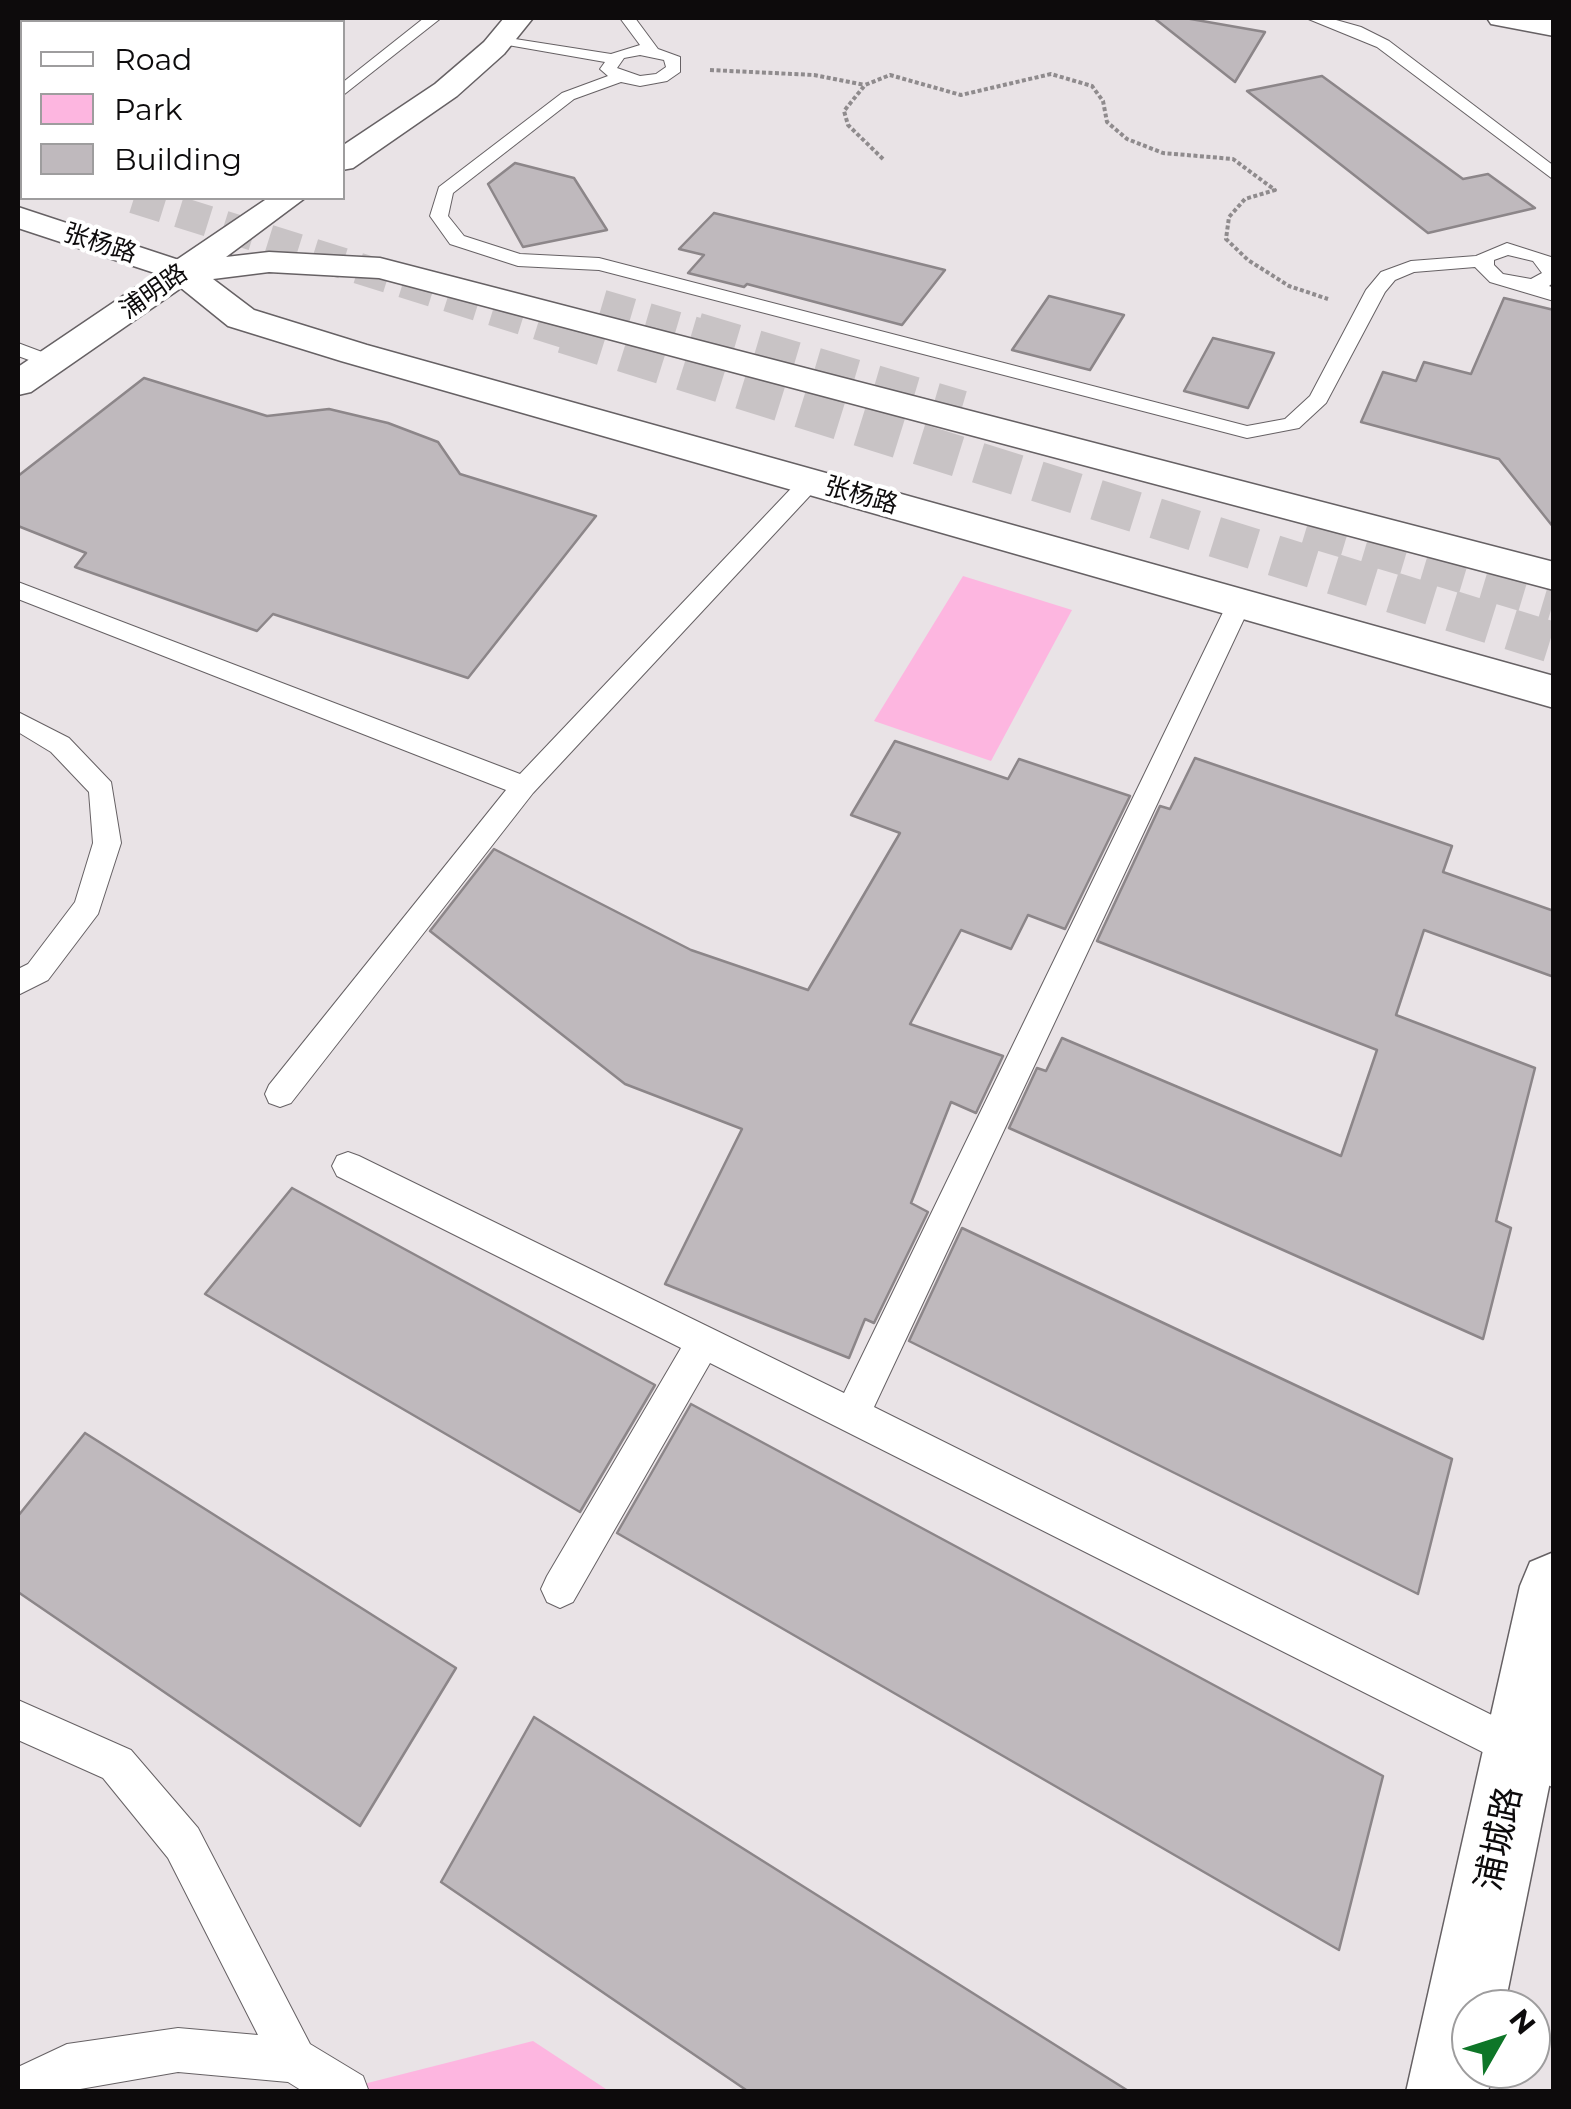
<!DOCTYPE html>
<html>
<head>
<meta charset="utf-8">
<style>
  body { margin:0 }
  #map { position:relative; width:1571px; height:2109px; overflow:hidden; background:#e9e3e6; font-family:Montserrat,sans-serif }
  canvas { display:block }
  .frame { position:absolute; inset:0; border:20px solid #0d0b0c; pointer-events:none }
  .legend { position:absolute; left:20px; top:20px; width:325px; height:180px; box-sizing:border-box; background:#fff; border:2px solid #9e9d9e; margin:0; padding:12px 18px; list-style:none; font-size:30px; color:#0d0b0c }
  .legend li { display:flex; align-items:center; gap:20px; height:50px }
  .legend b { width:50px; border:2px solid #9e9d9e }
  .north { position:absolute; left:1451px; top:1989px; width:100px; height:100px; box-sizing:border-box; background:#fff; border:2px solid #9e9d9e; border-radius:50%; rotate:51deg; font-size:28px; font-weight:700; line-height:40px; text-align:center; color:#0d0b0c }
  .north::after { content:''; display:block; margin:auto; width:35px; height:45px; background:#0e7628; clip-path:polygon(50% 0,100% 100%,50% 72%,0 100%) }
</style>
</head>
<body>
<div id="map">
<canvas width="1571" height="2109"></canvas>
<div class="frame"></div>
<ul class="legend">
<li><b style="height:12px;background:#fff"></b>Road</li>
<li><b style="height:28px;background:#fdb6e0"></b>Park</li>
<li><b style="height:28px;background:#bfb9bd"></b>Building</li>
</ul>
<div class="north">N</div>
</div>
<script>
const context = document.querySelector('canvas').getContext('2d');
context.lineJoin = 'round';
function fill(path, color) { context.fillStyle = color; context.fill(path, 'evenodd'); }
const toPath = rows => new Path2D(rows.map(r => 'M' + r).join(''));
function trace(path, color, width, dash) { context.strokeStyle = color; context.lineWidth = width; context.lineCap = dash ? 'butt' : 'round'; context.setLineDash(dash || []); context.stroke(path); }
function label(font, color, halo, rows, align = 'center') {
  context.font = font + ' Montserrat,"Noto Sans SC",sans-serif'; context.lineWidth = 8; context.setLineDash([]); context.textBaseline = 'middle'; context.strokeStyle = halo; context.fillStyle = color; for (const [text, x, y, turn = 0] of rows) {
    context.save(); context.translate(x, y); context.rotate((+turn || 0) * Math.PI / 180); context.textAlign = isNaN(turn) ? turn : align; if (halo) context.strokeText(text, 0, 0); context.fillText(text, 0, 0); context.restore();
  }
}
fill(toPath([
  [963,576,1072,610,991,761,874,721],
  [533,2041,609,2091,332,2092]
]), '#fdb6e0');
const building = toPath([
  [1154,18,1185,18,1265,32,1235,82,1154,18],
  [1322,76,1463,179,1488,174,1535,208,1428,233,1247,91,1322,76],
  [515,163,574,178,607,230,523,247,488,184,515,163],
  [714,213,945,270,902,325,747,284,744,287,688,273,704,255,679,249,714,213],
  [1049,296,1124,315,1090,370,1012,350,1049,296],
  [1504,298,1554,310,1554,528,1499,459,1361,422,1383,372,1416,381,1424,362,1471,374,1504,298],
  [1213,338,1274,353,1248,408,1184,391,1213,338],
  [144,378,267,416,329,409,388,423,438,442,460,474,596,516,468,678,273,614,257,631,75,567,86,553,18,526,18,476,144,378],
  [895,741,1008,779,1019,759,1130,796,1065,929,1028,915,1011,949,961,930,910,1024,1003,1056,976,1113,951,1102,911,1203,928,1212,874,1323,865,1319,849,1358,665,1284,742,1129,625,1084,430,931,494,849,691,950,808,990,900,833,851,815,895,741],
  [1195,758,1452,846,1443,872,1554,911,1554,977,1424,930,1396,1015,1535,1068,1496,1221,1511,1228,1483,1339,1009,1128,1037,1068,1046,1071,1062,1038,1341,1156,1377,1050,1097,941,1160,806,1170,809,1195,758],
  [292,1188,655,1385,580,1512,205,1294,292,1188],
  [962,1228,1452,1459,1418,1594,909,1341,962,1228],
  [691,1404,1383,1776,1339,1950,617,1533,691,1404],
  [85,1433,456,1668,360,1826,18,1592,18,1516,85,1433],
  [534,1717,1130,2092,749,2092,441,1882,534,1717]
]);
fill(building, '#bfb9bd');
trace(building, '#8c8689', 2.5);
trace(toPath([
  [18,161,22,162],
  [134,198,572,335],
  [602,305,704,335]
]), '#c8c3c5', 31, [31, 16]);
trace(toPath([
  [564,333,1554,643],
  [696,333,961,411],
  [1307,526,1554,600]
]), '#c8c3c5', 41, [41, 21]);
const service = toPath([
  [424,18,441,18,342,96,342,83,424,18],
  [620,18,635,18,658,49,680,57,680,72,667,81,640,86,621,82,574,99,453,193,448,216,464,236,520,254,599,258,1247,426,1285,419,1310,396,1366,290,1381,272,1411,261,1476,256,1507,243,1554,258,1554,282,1549,286,1554,288,1554,301,1490,282,1475,267,1414,272,1395,280,1385,292,1326,403,1299,428,1247,438,599,270,518,266,450,244,430,216,439,187,562,93,608,76,600,69,605,62,502,44,496,42,496,36,611,54,640,45,620,18],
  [640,55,664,60,666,67,656,74,640,76,617,68,624,58,640,55],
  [1508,255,1533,261,1542,273,1531,279,1503,274,1494,265,1494,260,1508,255],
  [1306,18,1329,18,1361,27,1389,41,1554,166,1554,180,1377,47,1306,18],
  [18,53,22,54,22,67,18,66,18,53],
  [22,107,22,119,18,120,18,108,22,107],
  [18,343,58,358,61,362,51,368,18,356,18,343],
  [810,475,818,477,821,482,818,487,533,793,291,1103,280,1107,269,1103,265,1094,269,1085,506,790,18,599,18,582,520,774,802,477,810,475],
  [1239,596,1251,604,874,1407,1554,1746,1554,1788,710,1363,573,1602,560,1608,547,1602,541,1589,547,1576,681,1348,337,1176,332,1166,337,1156,348,1152,359,1156,844,1393,1227,604,1239,596],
  [18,712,69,738,111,782,121,843,98,914,48,980,18,995,18,969,28,964,75,902,93,843,89,792,51,752,18,732,18,712],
  [18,1700,131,1750,198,1828,310,2044,363,2076,369,2092,304,2092,288,2082,178,2072,63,2092,18,2092,18,2067,67,2044,178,2028,258,2035,168,1858,103,1778,18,1740,18,1700]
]);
const minor = toPath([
  [1487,18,1554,19,1554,36,1491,24,1487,18],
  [18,207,194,265,199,272,194,279,182,282,18,228,18,207],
  [1554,1552,1554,1762,1504,2009,1471,2009,1471,2069,1493,2069,1488,2092,1406,2092,1520,1586,1530,1562,1554,1552]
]);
const secondary = toPath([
  [504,18,533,18,504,54,457,96,353,168,342,170,342,146,435,84,484,42,504,18],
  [268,198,305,198,226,257,269,252,380,258,1554,562,1554,590,379,278,269,272,213,279,254,310,367,345,1554,676,1554,708,341,361,228,326,181,288,31,392,18,395,18,367,268,198]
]);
trace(service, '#666164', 2);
trace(minor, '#666164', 3);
trace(secondary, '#666164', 3);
trace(toPath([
  [710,70,814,75,865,85],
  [883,159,848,125,844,111,865,85,890,75,961,95,1051,74,1092,86,1103,101,1107,122,1127,139,1163,153,1233,159,1275,190,1245,199,1229,217,1226,239,1248,260,1289,286,1328,299]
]), '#8f8b8d', 4, [4, 2.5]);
fill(service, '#fff');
fill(minor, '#fff');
fill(secondary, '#fff');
label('25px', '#0d0b0c', '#fff', [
  ["张杨路",100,244,18],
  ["浦明路",154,292,-35],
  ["张杨路",861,496,16]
]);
label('35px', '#0d0b0c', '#fff', [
  ["浦城路",1500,1839,-78]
]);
</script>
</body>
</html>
